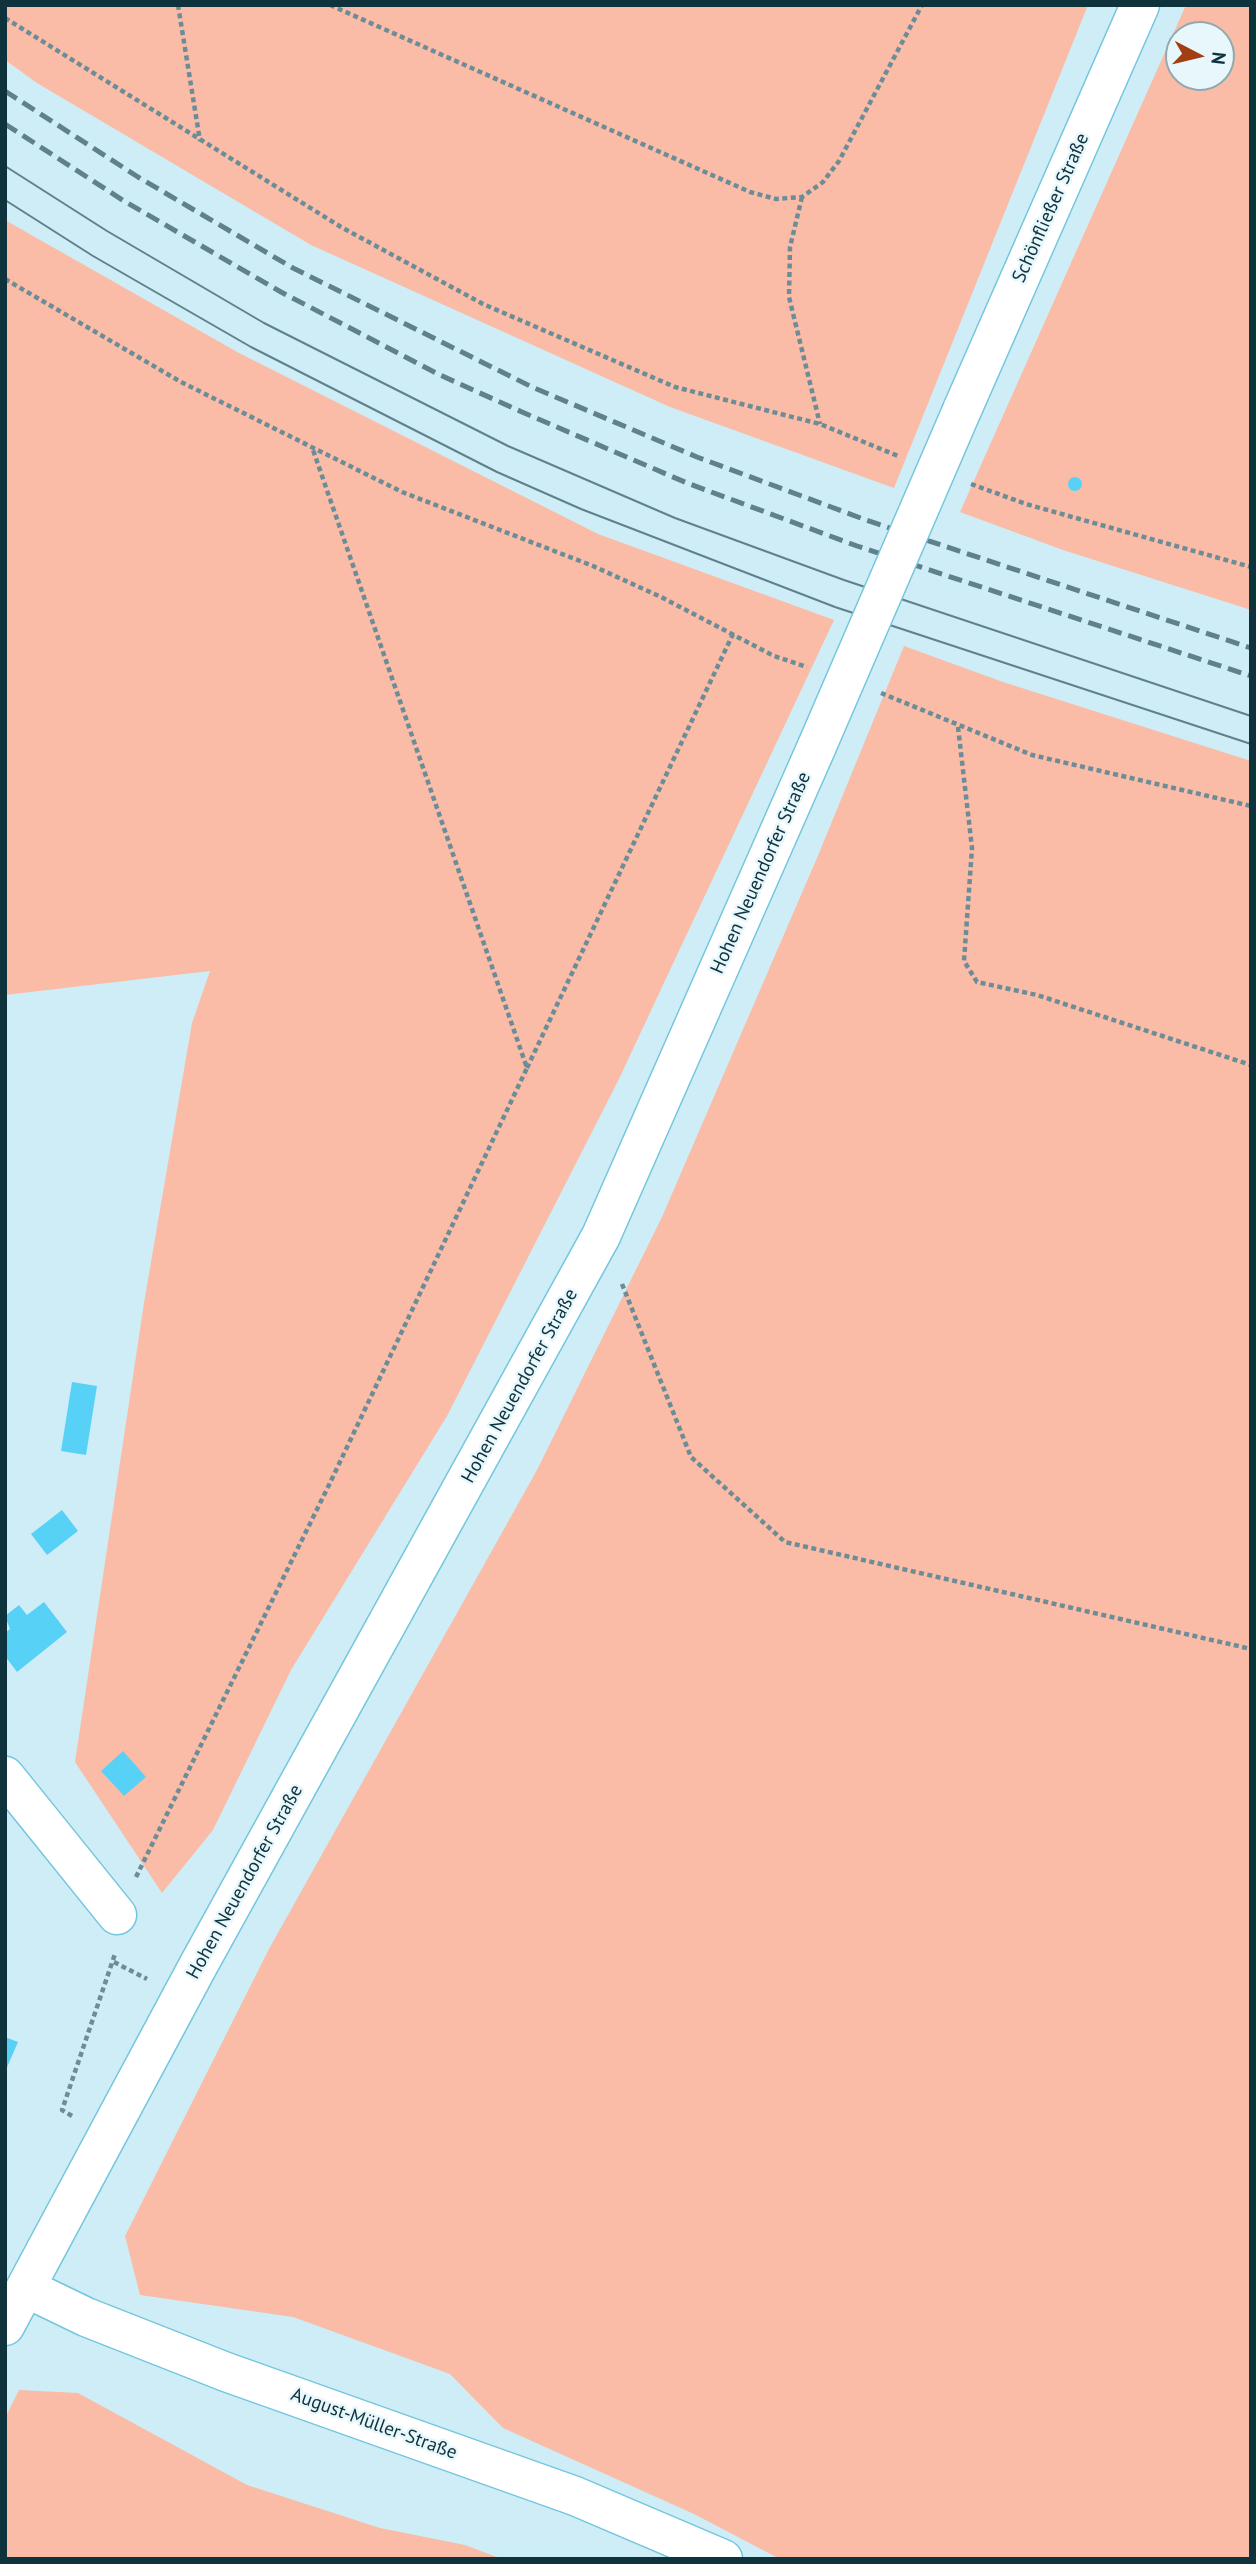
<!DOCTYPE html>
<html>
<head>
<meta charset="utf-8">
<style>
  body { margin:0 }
  #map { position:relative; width:1256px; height:2564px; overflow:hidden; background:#ceedf7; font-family:"PT Sans",sans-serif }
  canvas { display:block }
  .frame { position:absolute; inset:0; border:7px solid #0f333d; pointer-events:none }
  .north { position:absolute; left:1165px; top:21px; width:70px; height:70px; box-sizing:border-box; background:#e8f7fc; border:2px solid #91a9b0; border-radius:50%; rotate:97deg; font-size:19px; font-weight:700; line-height:28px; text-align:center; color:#0f333d }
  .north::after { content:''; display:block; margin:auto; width:24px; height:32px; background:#a33e13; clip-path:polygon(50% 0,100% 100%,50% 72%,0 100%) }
</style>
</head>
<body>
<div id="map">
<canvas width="1256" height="2564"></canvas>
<div class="frame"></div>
<div class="north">N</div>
</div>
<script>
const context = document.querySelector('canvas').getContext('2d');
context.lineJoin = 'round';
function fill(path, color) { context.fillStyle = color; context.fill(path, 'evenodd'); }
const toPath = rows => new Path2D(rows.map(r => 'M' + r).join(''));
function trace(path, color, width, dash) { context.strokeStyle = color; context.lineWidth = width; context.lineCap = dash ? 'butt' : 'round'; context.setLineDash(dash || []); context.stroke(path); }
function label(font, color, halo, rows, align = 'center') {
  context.font = font + ' "PT Sans",sans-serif'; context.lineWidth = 5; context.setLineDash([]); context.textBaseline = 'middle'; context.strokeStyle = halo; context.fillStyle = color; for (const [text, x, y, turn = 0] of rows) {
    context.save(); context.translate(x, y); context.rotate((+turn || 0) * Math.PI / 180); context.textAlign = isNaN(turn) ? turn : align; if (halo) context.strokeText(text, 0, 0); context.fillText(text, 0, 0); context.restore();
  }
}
fill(toPath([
  [5,5,1088,5,894,488,670,407,311,245,37,83,5,60],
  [1186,5,1251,5,1251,610,1063,550,960,512],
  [1179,35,1221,35,1221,77,1179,77],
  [5,220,239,353,598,534,834,620,618,1081,447,1416,291,1670,213,1830,162,1893,75,1762,144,1303,192,1023,210,971,5,995],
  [904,646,1003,682,1251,761,1251,2559,780,2559,694,2514,503,2428,450,2374,293,2317,140,2295,125,2236,269,1949,537,1470,662,1217,817,858],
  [19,2390,78,2393,247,2485,380,2528,465,2545,502,2559,5,2559,5,2418]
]), '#fabca6');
fill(toPath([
  '1068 484a7 7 0 1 1 14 0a7 7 0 1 1-14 0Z',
  [72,1382,97,1386,86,1455,61,1451],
  [62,1510,78,1531,47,1555,31,1534],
  [44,1602,67,1632,17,1672,5,1656,5,1633,10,1629,5,1616,19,1605,27,1615],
  [123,1751,146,1777,124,1796,101,1771],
  [5,2037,18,2042,5,2072]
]), '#57d2f6');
const minor = toPath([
  [5,1776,117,1915]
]);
const major = toPath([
  [962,410,1140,5],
  [26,2288,86,2317,226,2372,575,2496,723,2559],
  [5,2326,199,1964,601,1236,817,746]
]);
trace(minor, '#74c6df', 41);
trace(major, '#74c6df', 41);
trace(toPath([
  [178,5,200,141],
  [330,5,750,192,776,199,802,197,823,182,839,161,922,5],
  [5,18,341,227,483,304,675,387,820,424,898,456],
  [802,197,790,247,789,297,820,424],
  [5,279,181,382,402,492,593,566,661,597,774,656,807,667],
  [971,484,1026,504,1251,567],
  [881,693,1032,755,1251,806],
  [958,727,972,848,964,961,977,982,1037,995,1251,1065],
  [527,1068,733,634],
  [622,1284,691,1457,785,1542,1251,1649],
  [136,1877,329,1485,527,1068,312,447],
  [114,1962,147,1979],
  [72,2116,62,2110,115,1954]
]), '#6c8d97', 4.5, [5, 3.5]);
trace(minor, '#fff', 38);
trace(major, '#fff', 38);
trace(toPath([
  [5,166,107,231,264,323,508,446,675,518,844,580,1251,716],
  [5,200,93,256,251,347,497,472,581,509,835,607,1251,744]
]), '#5f818b', 2);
trace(toPath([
  [5,91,138,177,293,268,532,387,697,457,866,520,1251,648],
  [5,124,124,201,281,292,440,375,522,412,687,483,857,546,1251,676]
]), '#5f818b', 5, [14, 7]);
const majorBridge = toPath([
  [817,746,962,410]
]);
trace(majorBridge, '#74c6df', 41, []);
trace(majorBridge, '#fff', 38);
label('19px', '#0f333d', '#e8f7fc', [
  ["Schönfließer Straße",1051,208,-66],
  ["Hohen Neuendorfer Straße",761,873,-66],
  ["Hohen Neuendorfer Straße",520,1386,-61],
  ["Hohen Neuendorfer Straße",245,1882,-61],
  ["August-Müller-Straße",374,2424,20]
]);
</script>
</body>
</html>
